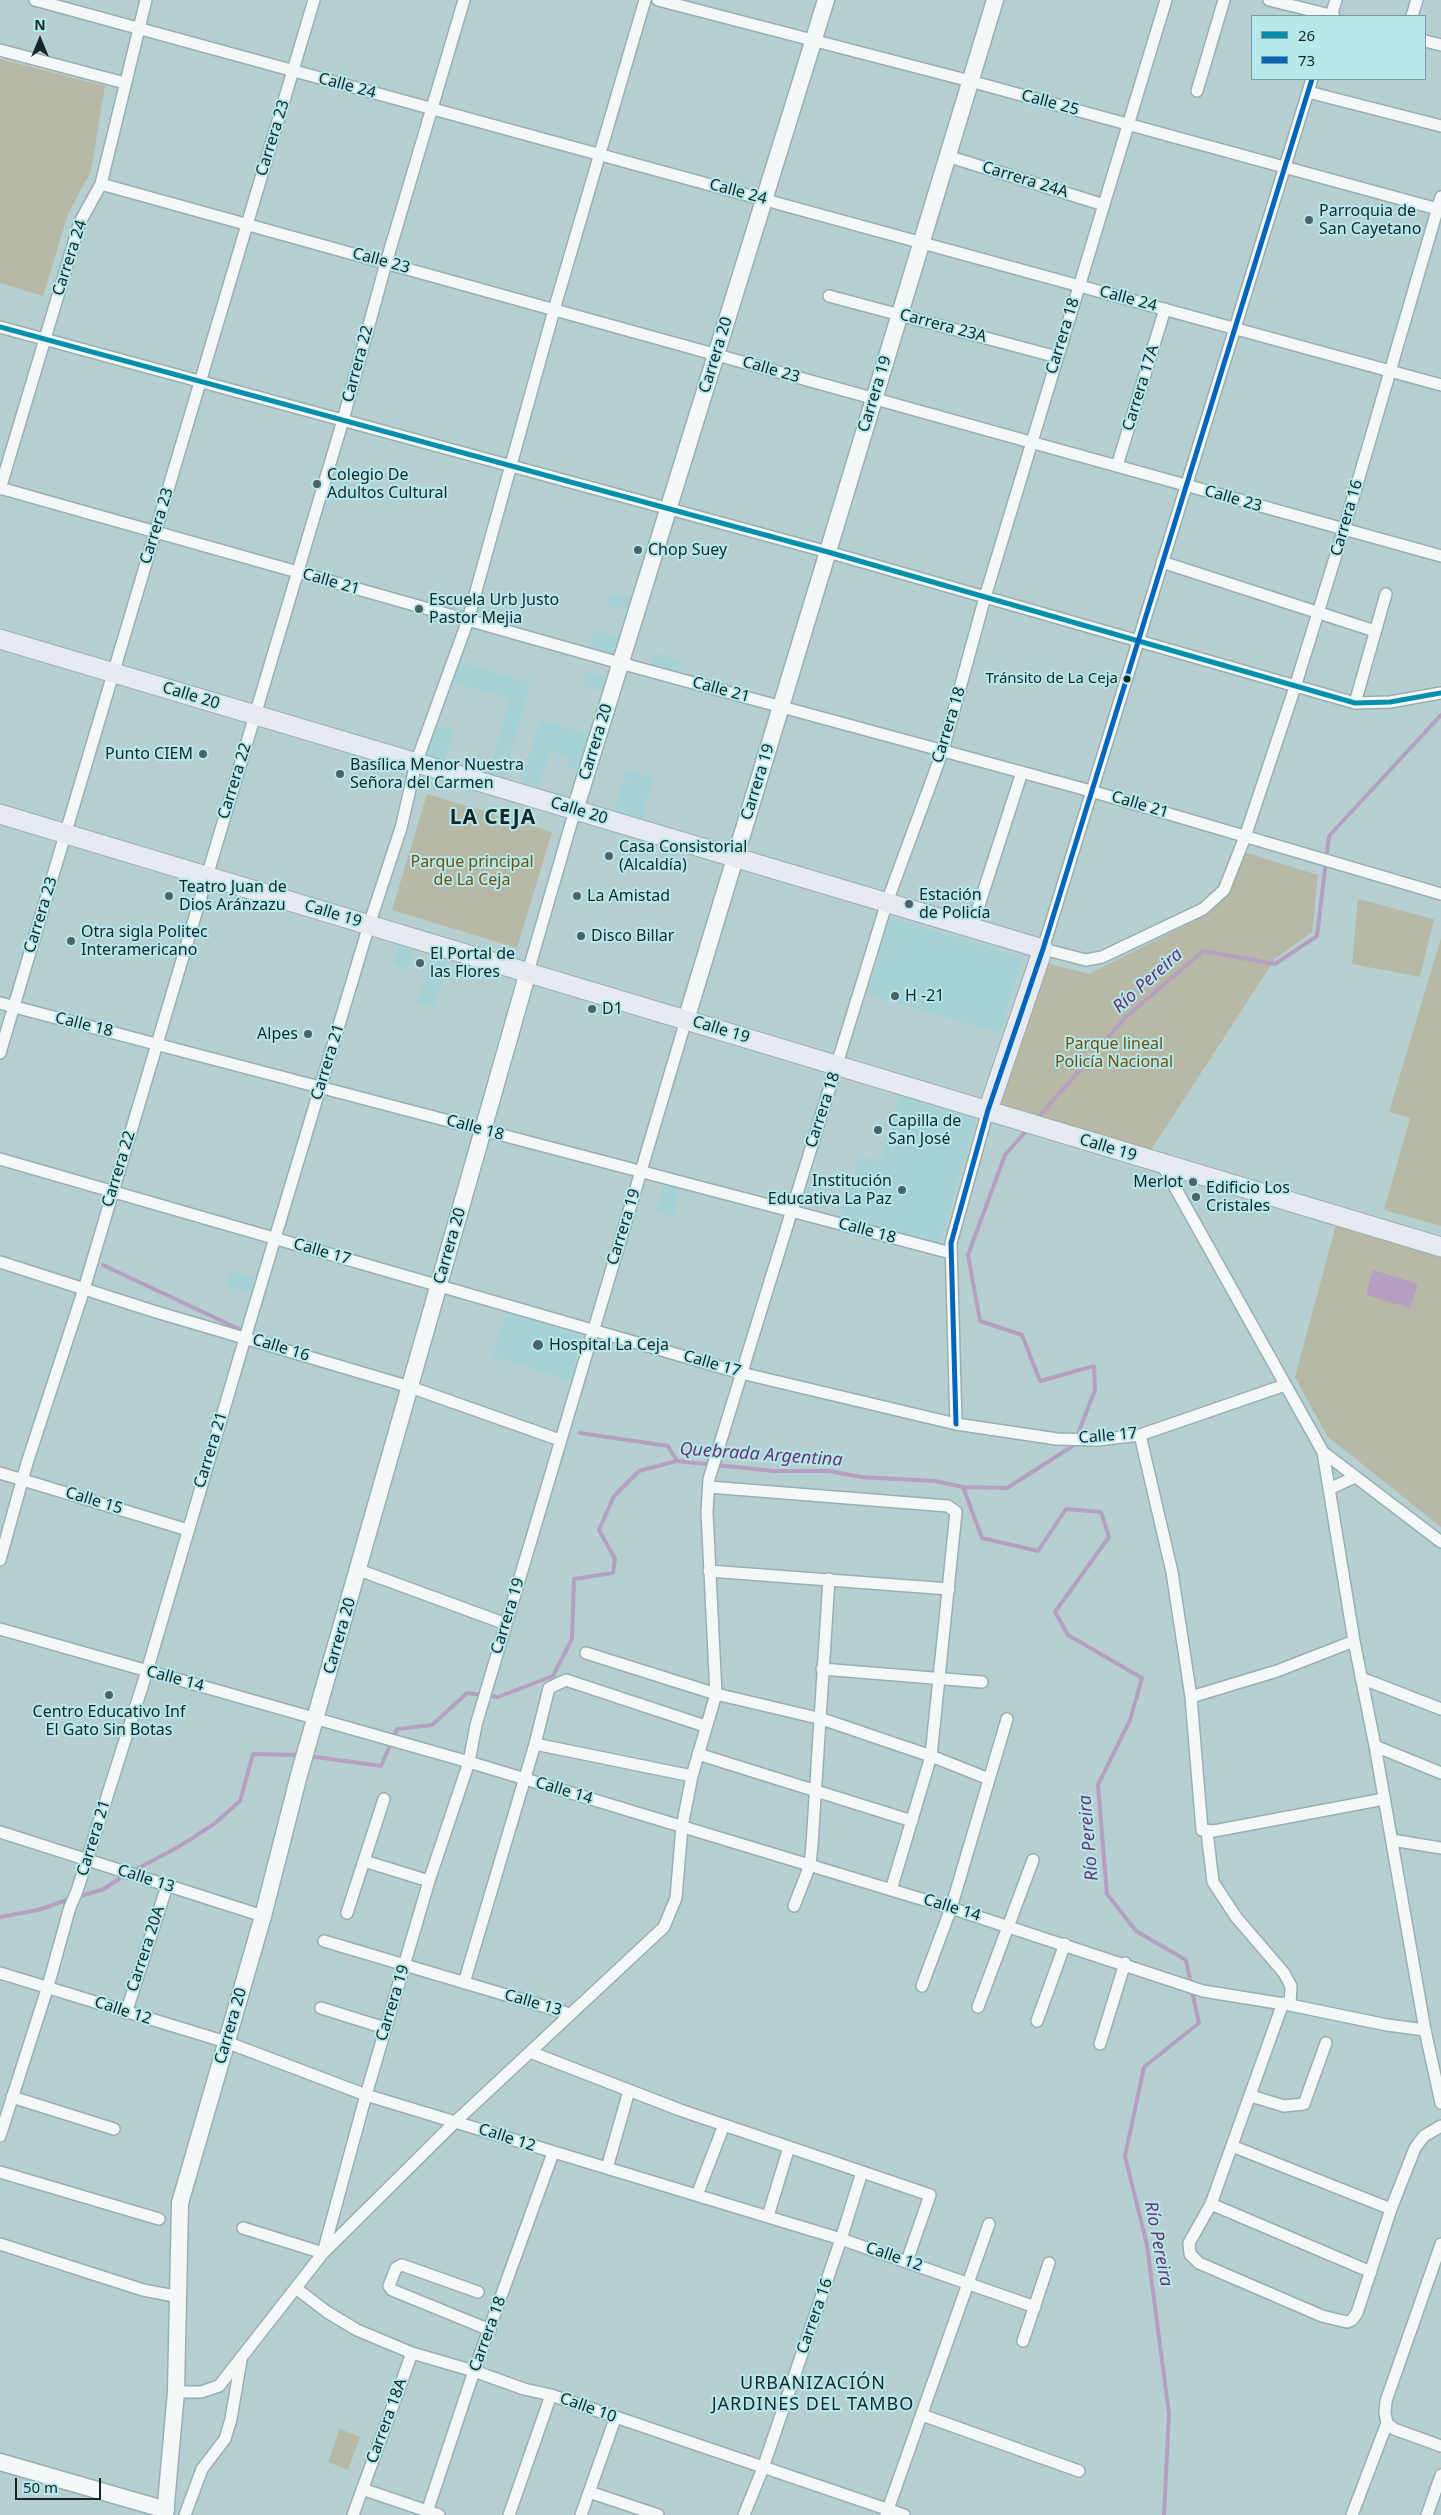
<!DOCTYPE html>
<html>
<head>
<meta charset="utf-8">
<style>
  body { margin:0 }
  #map { position:relative; width:1441px; height:2515px; overflow:hidden; background:#b6d0d2; font-family:"Noto Sans",sans-serif }
  canvas { display:block }
  .legend { position:absolute; left:1251px; top:15px; width:175px; height:65px; box-sizing:border-box; background:#b6e8ec; border:1px solid #759b9e; margin:0; padding:6px 9px; list-style:none; font-size:15px; color:#132728 }
  .legend li { display:flex; align-items:center; gap:10px; height:25px }
  .legend b { width:25px; border:1px solid #759b9e }
  .north { position:absolute; left:15px; top:15px; width:50px; height:50px; -webkit-text-stroke:4px #b6e8ec; paint-order:stroke; rotate:0deg; font-size:14px; font-weight:700; line-height:20px; text-align:center; color:#132728 }
  .north::after { content:''; display:block; margin:auto; width:18px; height:22px; background:#132728; clip-path:polygon(50% 0,100% 100%,50% 72%,0 100%) }
  .scale { position:absolute; left:15px; top:2478px; width:86px; height:22px; box-sizing:border-box; border:2px solid #132728; border-top:0; padding-left:6px; font-size:15px; line-height:18px; white-space:nowrap; color:#132728; -webkit-text-stroke:4px #b6e8ec; paint-order:stroke }
</style>
</head>
<body>
<div id="map">
<canvas width="1441" height="2515"></canvas>
<ul class="legend">
<li><b style="height:6px;background:#048fad"></b>26</li>
<li><b style="height:6px;background:#0065bd"></b>73</li>
</ul>
<div class="north">N</div>
<div class="scale">50 m</div>
</div>
<script>
const context = document.querySelector('canvas').getContext('2d');
context.lineJoin = 'round';
function fill(path, color) { context.fillStyle = color; context.fill(path, 'evenodd'); }
const toPath = rows => new Path2D(rows.map(r => 'M' + r).join(''));
function trace(path, color, width, dash) { context.strokeStyle = color; context.lineWidth = width; context.lineCap = dash ? 'butt' : 'round'; context.setLineDash(dash || []); context.stroke(path); }
function label(font, color, halo, rows, align = 'center') {
  context.font = font + ' "Noto Sans",sans-serif'; context.lineWidth = 4; context.setLineDash([]); context.textBaseline = 'middle'; context.strokeStyle = halo; context.fillStyle = color; for (const [text, x, y, turn = 0] of rows) {
    context.save(); context.translate(x, y); context.rotate((+turn || 0) * Math.PI / 180); context.textAlign = isNaN(turn) ? turn : align; if (halo) context.strokeText(text, 0, 0); context.fillText(text, 0, 0); context.restore();
  }
}
fill(toPath([
  [611,594,632,600,629,611,608,605],
  [595,629,622,638,616,657,589,648],
  [654,652,683,663,679,675,650,666],
  [453,660,531,683,502,782,487,777,510,699,447,681],
  [586,671,609,678,605,692,582,686],
  [540,720,594,735,584,772,566,767,568,757,550,752,535,798,518,793],
  [434,724,454,730,444,762,427,757,425,753],
  [627,770,654,778,637,832,610,824],
  [890,918,1022,957,1000,1033,868,994],
  [400,942,415,946,409,968,394,964],
  [434,952,449,957,433,1007,417,1002],
  [900,1095,977,1117,939,1245,840,1219,860,1156,880,1162],
  [667,1178,682,1182,673,1216,656,1211],
  [230,1272,254,1277,250,1293,227,1287],
  [507,1313,582,1335,570,1381,492,1356]
]), '#a4d2d5');
fill(toPath([
  [0,59,105,86,91,171,68,214,43,296,0,283],
  [427,794,552,832,517,948,392,910],
  [1244,852,1318,875,1312,932,1275,959,1151,1150,993,1106,1042,962,1089,974,1200,918,1228,893],
  [1358,899,1434,919,1420,977,1352,964],
  [1441,938,1441,1226,1384,1210,1410,1118,1389,1112],
  [1337,1221,1441,1254,1441,1527,1327,1436,1295,1377],
  [340,2429,360,2437,348,2470,328,2462]
]), '#b7b8a5');
fill(toPath([
  [1373,1270,1418,1284,1410,1308,1366,1295]
]), '#b5a0c2');
trace(toPath([
  [1037,1119,1126,1017,1203,951,1275,964,1317,936,1329,836,1441,715],
  [1027,1130,1005,1155,968,1255,980,1321,1022,1335,1040,1381,1094,1366,1095,1390,1073,1446,1007,1488,963,1487,982,1538,1038,1551,1066,1509,1101,1512,1109,1537,1055,1612,1068,1635,1142,1678,1130,1720,1098,1785,1107,1894,1136,1931,1186,1960,1191,1984],
  [103,1265,239,1329],
  [580,1433,668,1446,677,1461],
  [309,1756,381,1766,397,1729,432,1725,467,1693,498,1697,553,1676,572,1639,574,1579,613,1573,615,1559,599,1530,614,1496,639,1471,677,1461,774,1471,829,1471,861,1477,935,1481,963,1487],
  [131,1872,180,1846,214,1824,240,1801,253,1754,299,1755],
  [77,1897,104,1889,125,1875],
  [0,1917,38,1910,70,1899],
  [1164,2515,1169,2414,1147,2245,1125,2156,1144,2067,1199,2023,1192,1991]
]), '#b5a0c2', 4);
const street = toPath([
  [35,0,1441,385],
  [658,0,970,81,1441,210],
  [1269,0,1334,16],
  [1331,16,1336,0],
  [1412,16,1417,0],
  [1425,41,1441,45],
  [0,50,125,83],
  [1312,79,1043,949,1086,960,1102,957,1203,909,1224,890,1245,837,1295,687,1344,529,1441,197],
  [1197,91,1224,0],
  [1308,92,1441,126],
  [947,156,1104,205],
  [101,184,1441,556],
  [829,296,1057,357],
  [0,327,828,552,1355,703,1390,702,1441,693],
  [1117,466,1165,309],
  [0,488,620,663,1091,791,1441,894],
  [0,489,80,222,101,184,146,0],
  [1162,562,1375,631],
  [1355,703,1386,594],
  [972,927,1022,772],
  [528,972,575,810],
  [0,1003,951,1253],
  [0,1053,314,0],
  [0,1159,741,1373,956,1424,1057,1439,1097,1440,1140,1435,1285,1385],
  [1162,1164,1323,1452,1354,1641,1375,1746,1425,2030,1441,2103],
  [0,1262,153,1311,410,1387,560,1440],
  [956,1424,951,1243,988,1110],
  [1140,1435,1172,1572,1191,1697,1202,1830,1214,1831,1384,1799],
  [1323,1452,1441,1542],
  [0,1473,188,1530],
  [709,1487,948,1506,956,1512,931,1756,891,1890],
  [1329,1489,1355,1477],
  [0,1560,27,1463,84,1289,343,420,386,263,464,0],
  [359,1570,506,1624],
  [709,1571,949,1589],
  [0,1629,469,1762,951,1908,1203,1991,1290,2005,1387,2025,1425,2030],
  [586,1653,716,1694,822,1719,931,1756,989,1779],
  [822,1669,982,1682],
  [1361,1678,1441,1709],
  [1191,1697,1277,1671,1354,1641],
  [535,1744,692,1776],
  [1375,1746,1441,1773],
  [698,1754,912,1821],
  [0,1832,263,1916],
  [1207,1832,1213,1882,1236,1917,1284,1973,1291,1986,1290,2005],
  [1392,1840,1441,1848],
  [364,1861,429,1881],
  [794,1906,810,1865,812,1845,829,1579],
  [347,1913,384,1799],
  [324,1941,570,2014],
  [0,1973,226,2042,366,2095,841,2239,1035,2307],
  [464,1983,535,1744,549,1688,566,1680,705,1726],
  [922,1986,951,1908,1007,1719],
  [1283,2003,1211,2204,1189,2243,1190,2254,1199,2263,1322,2316,1347,2322,1352,2320,1357,2313,1391,2209],
  [978,2007,1033,1860],
  [321,2008,385,2028],
  [126,2013,167,1886],
  [1037,2021,1065,1944],
  [1100,2044,1125,1963],
  [530,2052,680,2110,930,2195,907,2261],
  [1251,2096,1284,2106,1304,2104,1326,2043],
  [12,2097,114,2129],
  [0,2136,48,1986,70,1907,77,1891,147,1671,245,1338,369,925,401,828,416,763,468,620,554,310,645,0],
  [1232,2146,1391,2209,1415,2148,1424,2136,1441,2126],
  [607,2168,629,2091],
  [0,2172,159,2219],
  [697,2195,724,2125],
  [1211,2204,1371,2272],
  [768,2216,789,2147],
  [243,2228,323,2253],
  [0,2244,143,2290,180,2297],
  [1441,2244,1386,2401,1385,2413,1387,2423,1394,2429,1441,2446],
  [323,2253,455,2122,664,1927,676,1898,682,1827,692,1776,716,1694,707,1512,709,1479,887,902,943,750,985,597,1166,0],
  [297,2289,327,2312,357,2330,412,2353,474,2371,524,2389,551,2395,904,2515],
  [478,2292,402,2265,396,2268,389,2286,392,2290,490,2330],
  [1023,2341,1049,2263],
  [176,2392,201,2392,219,2386,323,2253,366,2095,429,1881,469,1762,476,1725,686,1020],
  [922,2415,1079,2471],
  [362,2489,439,2515],
  [589,2492,658,2515],
  [185,2515,202,2469,225,2439,231,2419,241,2360],
  [353,2515,412,2353],
  [426,2515,474,2371,553,2153],
  [509,2515,551,2395],
  [581,2515,615,2419],
  [744,2515,763,2468,841,2239,862,2172],
  [886,2515,989,2224],
  [1352,2515,1387,2423],
  [1427,2515,1441,2475]
]);
const secondary = toPath([
  [575,810,826,0],
  [686,1020,995,0],
  [0,2462,166,2510],
  [165,2515,176,2392,180,2203,263,1916,299,1775,528,972]
]);
const primary = toPath([
  [0,639,1043,949,988,1110],
  [0,814,1441,1247]
]);
trace(street, '#99aeaf', 14);
trace(secondary, '#99aeaf', 19);
trace(primary, '#9dacad', 21);
trace(street, '#f4f8f8', 11);
trace(secondary, '#f4f8f8', 16);
trace(primary, '#e5ebf0', 19);
trace(toPath([
  [0,327,828,552,1355,703,1390,702,1441,693]
]), '#048fad', 5);
trace(toPath([
  [956,1424,951,1243,988,1110,1043,949,1312,79]
]), '#0065bd', 5);
for (const [x, y, r, color] of [
  [1309,220,5,"#4c6264"],
  [317,484,5,"#4c6264"],
  [638,550,5,"#4c6264"],
  [419,609,5,"#4c6264"],
  [1127,679,4.5,"#132728"],
  [203,754,5,"#4c6264"],
  [340,774,5,"#4c6264"],
  [609,856,5,"#4c6264"],
  [169,896,5,"#4c6264"],
  [577,896,5,"#4c6264"],
  [909,904,5,"#4c6264"],
  [581,936,5,"#4c6264"],
  [71,941,5,"#4c6264"],
  [420,963,5,"#4c6264"],
  [895,996,5,"#4c6264"],
  [592,1009,5,"#4c6264"],
  [308,1034,5,"#4c6264"],
  [878,1130,5,"#4c6264"],
  [1193,1182,5,"#4c6264"],
  [902,1190,5,"#4c6264"],
  [1196,1197,5,"#4c6264"],
  [538,1345,6,"#4c6264"],
  [109,1695,5,"#4c6264"]
]) { const dot = new Path2D(); dot.arc(x, y, r, 0, 2 * Math.PI); context.fillStyle = color; context.fill(dot); trace(dot, '#b6e8ec', 2); }
label('15px', '#132728', '#b6e8ec', [
  ["Tránsito de La Ceja",1118,679]
], 'right');
label('16px', '#132728', '#b6e8ec', [
  ["Calle 24",347,86,15],
  ["Calle 25",1050,103,15],
  ["Carrera 23",273,138,-73],
  ["Carrera 24A",1025,180,17],
  ["Calle 24",738,192,15],
  ["Carrera 24",70,258,-72],
  ["Calle 23",381,261,15],
  ["Calle 24",1128,299,15],
  ["Carrera 23A",943,326,15],
  ["Carrera 18",1063,336,-73],
  ["Carrera 20",716,355,-73],
  ["Carrera 22",358,364,-75],
  ["Calle 23",771,370,16],
  ["Carrera 17A",1141,388,-73],
  ["Carrera 19",875,394,-73],
  ["Calle 23",1233,499,16],
  ["Carrera 16",1347,518,-74],
  ["Carrera 23",157,526,-73],
  ["Calle 21",331,582,16],
  ["Calle 21",721,690,15],
  ["Calle 20",191,696,17],
  ["Carrera 18",949,725,-73],
  ["Carrera 20",596,742,-73],
  ["Carrera 22",235,781,-73],
  ["Carrera 19",758,782,-73],
  ["Calle 21",1140,805,17],
  ["Calle 20",579,811,17],
  ["Calle 19",333,914,17],
  ["Carrera 23",41,915,-73],
  ["Calle 18",84,1025,14],
  ["Calle 19",721,1030,17],
  ["Carrera 21",328,1062,-73],
  ["Carrera 18",823,1110,-72],
  ["Calle 18",475,1128,15],
  ["Calle 19",1108,1148,17],
  ["Carrera 22",119,1169,-73],
  ["Carrera 19",624,1227,-73],
  ["Calle 18",867,1231,15],
  ["Carrera 20",450,1246,-74],
  ["Calle 17",322,1252,16],
  ["Calle 16",281,1348,17],
  ["Calle 17",712,1364,16],
  ["Calle 17",1108,1436,-5],
  ["Carrera 21",211,1450,-73],
  ["Calle 15",94,1501,17],
  ["Carrera 19",508,1616,-73],
  ["Carrera 20",340,1636,-74],
  ["Calle 14",175,1679,15],
  ["Calle 14",564,1791,17],
  ["Carrera 21",94,1838,-73],
  ["Calle 13",146,1879,18],
  ["Calle 14",952,1908,17],
  ["Carrera 20A",146,1949,-72],
  ["Carrera 19",393,2003,-73],
  ["Calle 13",533,2003,16],
  ["Calle 12",123,2011,18],
  ["Carrera 20",231,2026,-74],
  ["Calle 12",507,2138,18],
  ["Calle 12",894,2257,19],
  ["Carrera 16",815,2316,-71],
  ["Carrera 18",488,2334,-70],
  ["Calle 10",588,2408,20],
  ["Carrera 18A",387,2421,-70]
]);
label('16px', '#132728', '#b6e8ec', [
  ["Parroquia de",1319,211],
  ["San Cayetano",1319,229],
  ["Colegio De",327,475],
  ["Adultos Cultural",327,493],
  ["Chop Suey",648,550],
  ["Escuela Urb Justo",429,600],
  ["Pastor Mejia",429,618],
  ["Punto CIEM",193,754,"right"],
  ["Basílica Menor Nuestra",350,765],
  ["Señora del Carmen",350,783],
  ["Casa Consistorial",619,847],
  ["(Alcaldía)",619,865],
  ["Teatro Juan de",179,887],
  ["Dios Aránzazu",179,905],
  ["Estación",919,895],
  ["de Policía",919,913],
  ["La Amistad",587,896],
  ["Otra sigla Politec",81,932],
  ["Interamericano",81,950],
  ["Disco Billar",591,936],
  ["El Portal de",430,954],
  ["las Flores",430,972],
  ["H -21",905,996],
  ["D1",602,1009],
  ["Alpes",298,1034,"right"],
  ["Capilla de",888,1121],
  ["San José",888,1139],
  ["Institución",892,1181,"right"],
  ["Educativa La Paz",892,1199,"right"],
  ["Merlot",1183,1182,"right"],
  ["Edificio Los",1206,1188],
  ["Cristales",1206,1206],
  ["Hospital La Ceja",549,1345],
  ["Centro Educativo Inf",109,1712,"center"],
  ["El Gato Sin Botas",109,1730,"center"]
], 'left');
label('16px', '#6f500a', '#b6e8ec', [
  ["Parque principal",472,862],
  ["de La Ceja",472,880],
  ["Parque lineal",1114,1044],
  ["Policía Nacional",1114,1062]
]);
label('italic 18px', '#683571', '#b6e8ec', [
  ["Río Pereira",1148,981,-42],
  ["Quebrada Argentina",761,1455,4],
  ["Río Pereira",1089,1838,-95],
  ["Río Pereira",1158,2244,79]
]);
context.letterSpacing = '1px';
label('18px', '#132728', '#b6e8ec', [
  ["URBANIZACIÓN",813,2384],
  ["JARDINES DEL TAMBO",813,2405]
]);
context.letterSpacing = '0px';
context.letterSpacing = '1px';
label('bold 21px', '#132728', '#b6e8ec', [
  ["LA CEJA",493,818]
]);
context.letterSpacing = '0px';
</script>
</body>
</html>
